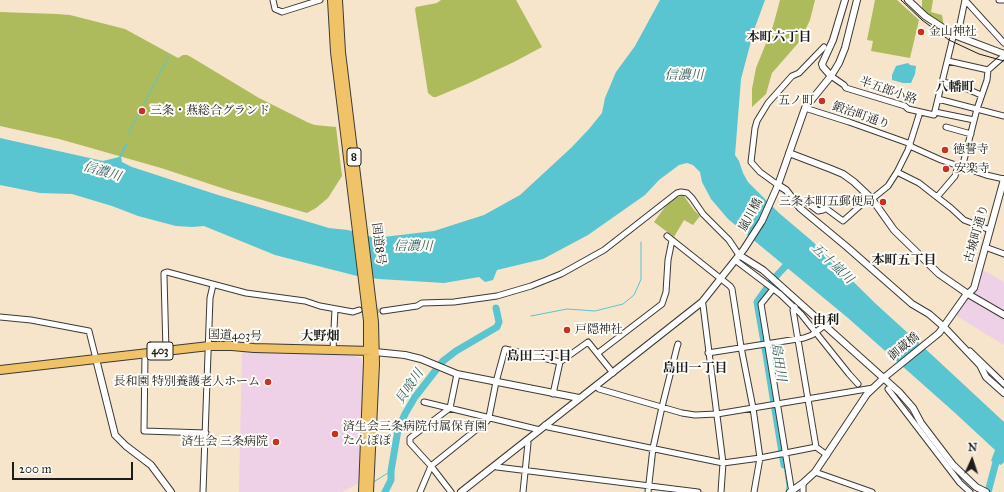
<!DOCTYPE html>
<html>
<head>
<meta charset="utf-8">
<style>
  body { margin:0 }
  #map { position:relative; width:1004px; height:492px; overflow:hidden; background:#f6e4cb; font-family:"IM FELL Great Primer",serif }
  canvas { display:block }
  .north { position:absolute; left:952px; top:440px; width:40px; height:40px; -webkit-text-stroke:3px #fdfcf7; paint-order:stroke; rotate:3deg; font-size:11px; font-weight:700; line-height:16px; text-align:center; color:#1c1c1c }
  .north::after { content:''; display:block; margin:auto; width:14px; height:18px; background:#1c1c1c; clip-path:polygon(50% 0,100% 100%,50% 72%,0 100%) }
  .scale { position:absolute; left:12px; top:462px; width:121px; height:18px; box-sizing:border-box; border:2px solid #1c1c1c; border-top:0; padding-left:5px; font-size:12px; line-height:14px; white-space:nowrap; color:#1c1c1c; -webkit-text-stroke:3px #fdfcf7; paint-order:stroke }
</style>
</head>
<body>
<div id="map">
<canvas width="1004" height="492"></canvas>
<div class="north">N</div>
<div class="scale">200 m</div>
</div>
<script>
const context = document.querySelector('canvas').getContext('2d');
context.lineJoin = 'round';
function fill(path, color) { context.fillStyle = color; context.fill(path, 'evenodd'); }
const toPath = rows => new Path2D(rows.map(r => 'M' + r).join(''));
function trace(path, color, width, dash) { context.strokeStyle = color; context.lineWidth = width; context.lineCap = dash ? 'butt' : 'round'; context.setLineDash(dash || []); context.stroke(path); }
function label(font, color, halo, rows, align = 'center') {
  context.font = font + ' "IM FELL Great Primer","Noto Serif JP",serif'; context.lineWidth = 4; context.setLineDash([]); context.textBaseline = 'middle'; context.strokeStyle = halo; context.fillStyle = color; for (const [text, x, y, turn = 0] of rows) {
    context.save(); context.translate(x, y); context.rotate((+turn || 0) * Math.PI / 180); context.textAlign = isNaN(turn) ? turn : align; if (halo) context.strokeText(text, 0, 0); context.fillText(text, 0, 0); context.restore();
  }
}
fill(toPath([
  [981,269,1004,282,1004,345,955,315,975,289],
  [242,351,354,356,362,359,363,367,359,483,342,492,239,492]
]), '#eed0e7');
fill(toPath([
  [441,0,516,0,542,47,514,62,467,84,436,97,433,97,428,93,415,9,416,7,437,3],
  [780,0,815,0,810,20,800,41,772,73,766,94,752,107,752,89,756,68,773,26],
  [875,0,897,0,919,20,910,58,871,51,873,41,867,40],
  [922,0,933,0,931,12,942,15,944,27,924,13,922,8],
  [0,12,57,14,70,15,125,29,178,58,183,55,187,55,191,57,259,98,309,123,315,125,336,127,342,176,328,198,316,208,307,213,231,191,161,168,84,146,59,139,0,126],
  [683,195,694,210,700,216,693,225,684,220,674,237,654,222,670,200]
]), '#aebb5d');
fill(toPath([
  [660,0,765,0,754,30,741,79,735,155,739,161,743,173,748,182,779,213,812,241,876,304,932,355,1004,422,1004,462,1001,465,991,461,995,450,954,412,848,318,728,219,711,199,702,182,700,172,693,165,687,163,679,165,659,180,645,195,588,235,543,259,497,270,493,280,485,282,479,277,444,283,379,279,357,276,275,255,204,226,192,227,176,226,138,216,112,206,72,194,40,193,0,185,0,138,103,161,119,157,126,143,128,144,121,157,122,162,132,167,218,195,329,228,348,230,375,238,434,231,484,215,520,195,572,147,589,129,602,113,605,98,616,72,635,46],
  [908,63,910,65,916,66,915,74,911,83,903,83,892,80,892,75,896,66]
]), '#59c5d0');
trace(toPath([
  [128,134,169,56],
  [531,316,567,309,595,311,623,304,634,295,639,284,641,279,641,242],
  [784,465,787,486,786,492],
  [372,483,391,471]
]), '#59c5d0', 1);
trace(toPath([
  [784,465,766,354,757,302,771,282,791,260],
  [385,492,391,480,391,471,398,430,405,414,415,397,443,361,456,351,497,327,499,322,496,308],
  [988,492,996,462,1004,448]
]), '#59c5d0', 7);
trace(toPath([
  [359,310,383,311]
]), '#cabca8', 5, [5, 2.5]);
const minor = toPath([
  [273,0,275,9,282,12,320,0],
  [965,0,1004,43],
  [999,0,1004,0],
  [948,61,988,70],
  [988,70,1004,56],
  [831,76,844,85,846,88,905,106,908,109,934,115,955,29,959,29,965,0],
  [943,82,965,88,981,95],
  [938,99,1004,116],
  [805,108,849,122,908,143,912,147,941,160,986,175,1004,179],
  [935,112,974,120],
  [946,127,971,134],
  [962,168,977,109,987,80,988,70],
  [897,172,919,183,951,208,964,220,990,230],
  [778,185,760,172,751,162,755,128,757,121,768,103,792,76,799,73,824,47],
  [937,197,955,176,958,166],
  [872,199,888,186,897,172,908,150,920,112],
  [793,200,798,198,805,201,818,211,823,210,825,207],
  [820,204,843,221,870,197],
  [667,236,730,286,732,289,741,347,753,408,760,458,754,492],
  [985,247,1004,254],
  [735,260,780,294,801,314,849,374,858,384],
  [773,289,761,304,791,487,793,490],
  [702,302,703,305,723,463,721,492],
  [795,307,793,310,816,447],
  [383,311,417,306,422,303,454,302,497,296,531,286,561,274,604,250,677,193,681,192,687,193,692,198,703,214,729,240,739,255],
  [0,317,31,320,89,331,96,359],
  [333,350,335,309],
  [166,351,164,276,164,273,167,272,246,293,305,301,320,306,353,312,359,310],
  [970,351,1004,384],
  [598,353,662,304,666,292,668,260,672,240],
  [708,353,804,338,812,335,825,325],
  [145,354,144,431,206,433],
  [596,386,599,389,682,413,695,415,717,414,873,388],
  [888,389,960,483,970,492],
  [553,394,560,362,588,342,613,373],
  [424,402,540,430],
  [545,425,548,427,723,463,760,458,816,447,827,455],
  [495,466,497,467,698,492],
  [815,472,872,492],
  [203,492,210,298,213,285],
  [420,492,431,466,487,421,489,417,496,382,505,349,560,362],
  [451,492,431,466,410,443,410,438,450,408,457,374],
  [523,492,528,443,527,440],
  [648,492,653,448,662,407,677,347,678,344],
  [803,492,803,483]
]);
const tertiary = toPath([
  [908,0,925,16,954,35,1004,54],
  [831,76,823,67,822,64,833,40,845,0],
  [789,153,831,169,843,174,854,182,872,199,894,230,939,274,968,294,1004,315],
  [778,185,786,190,800,208,847,247,912,304,929,314,944,327,980,365,986,377,1004,393],
  [739,255,763,270,899,392,913,408,921,423,953,465,976,487,986,492],
  [375,352,405,355,421,359,457,374,579,398],
  [96,359,115,435,126,446,151,465,171,492],
  [461,492,702,302,744,249,762,221,778,185,805,108,831,76,839,63,845,48,857,0],
  [790,492,803,483,815,472,867,394,886,376,939,333,966,295,970,292,974,288,1004,179]
]);
const trunk = toPath([
  [332,0,335,52,368,321,368,362,363,492],
  [338,0,341,52,374,322,375,364,369,492],
  [0,370,209,346,232,346,254,348,372,351]
]);
trace(minor, '#3d3a36', 7);
trace(tertiary, '#3d3a36', 8);
trace(trunk, '#3d3a36', 10);
trace(minor, '#fff', 5);
trace(tertiary, '#fff', 6);
trace(trunk, '#f1c369', 8);
trace(toPath([
  [901,0,922,20,949,40,979,54,1004,61]
]), '#1c1c1c', 1);
for (const [x, y, r, color] of [
  [921,32,4,"#c8321e"],
  [822,101,4,"#c8321e"],
  [142,111,4,"#c8321e"],
  [945,150,4,"#c8321e"],
  [946,169,4,"#c8321e"],
  [883,202,4,"#c8321e"],
  [567,330,4,"#c8321e"],
  [268,382,4,"#c8321e"],
  [335,434,4,"#c8321e"],
  [276,442,4,"#c8321e"]
]) { const dot = new Path2D(); dot.arc(x, y, r, 0, 2 * Math.PI); context.fillStyle = color; context.fill(dot); trace(dot, '#fdfcf7', 1.5); }
for (const [x, y, w] of [
  [354,157,14],
  [160,351,26]
]) { const box = new Path2D(); box.roundRect(x - w / 2, y - 9, w, 18, 3); context.fillStyle = '#fdfcf7'; context.fill(box); trace(box, '#1c1c1c', 1); }
label('bold 11px', '#1c1c1c', null, [
  ["8",354,157],
  ["403",160,351]
]);
label('12px', '#1c1c1c', '#fdfcf7', [
  ["金山神社",929,32],
  ["五ノ町",814,101,"right"],
  ["三条・燕総合グランド",150,111],
  ["徳誓寺",953,150],
  ["安楽寺",954,169],
  ["三条本町五郵便局",875,202,"right"],
  ["戸隠神社",575,330],
  ["長和園 特別養護老人ホーム",260,382,"right"],
  ["済生会三条病院付属保育園",343,427],
  ["たんぽぽ",343,441],
  ["済生会 三条病院",268,442,"right"]
], 'left');
label('12px', '#1c1c1c', '#fdfcf7', [
  ["半五郎小路",888,91,19],
  ["鍛治町通り",861,116,19],
  ["嵐川橋",751,215,-61],
  ["古城町通り",977,234,-74],
  ["国道8号",378,244,83],
  ["国道403号",235,336,2],
  ["御蔵橋",904,347,-39]
]);
label('bold 13px', '#1c1c1c', '#fdfcf7', [
  ["本町六丁目",779,38],
  ["八幡町",955,88],
  ["本町五丁目",904,261],
  ["由利",826,321],
  ["大野畑",320,337],
  ["島田三丁目",539,357],
  ["島田一丁目",695,369]
]);
label('italic 13px', '#346064', '#fdfcf7', [
  ["信濃川",684,76],
  ["信濃川",102,172,16],
  ["信濃川",413,247,1],
  ["五十嵐川",832,264,43],
  ["島田川",778,362,81],
  ["貝喰川",410,387,-56]
]);
</script>
</body>
</html>
